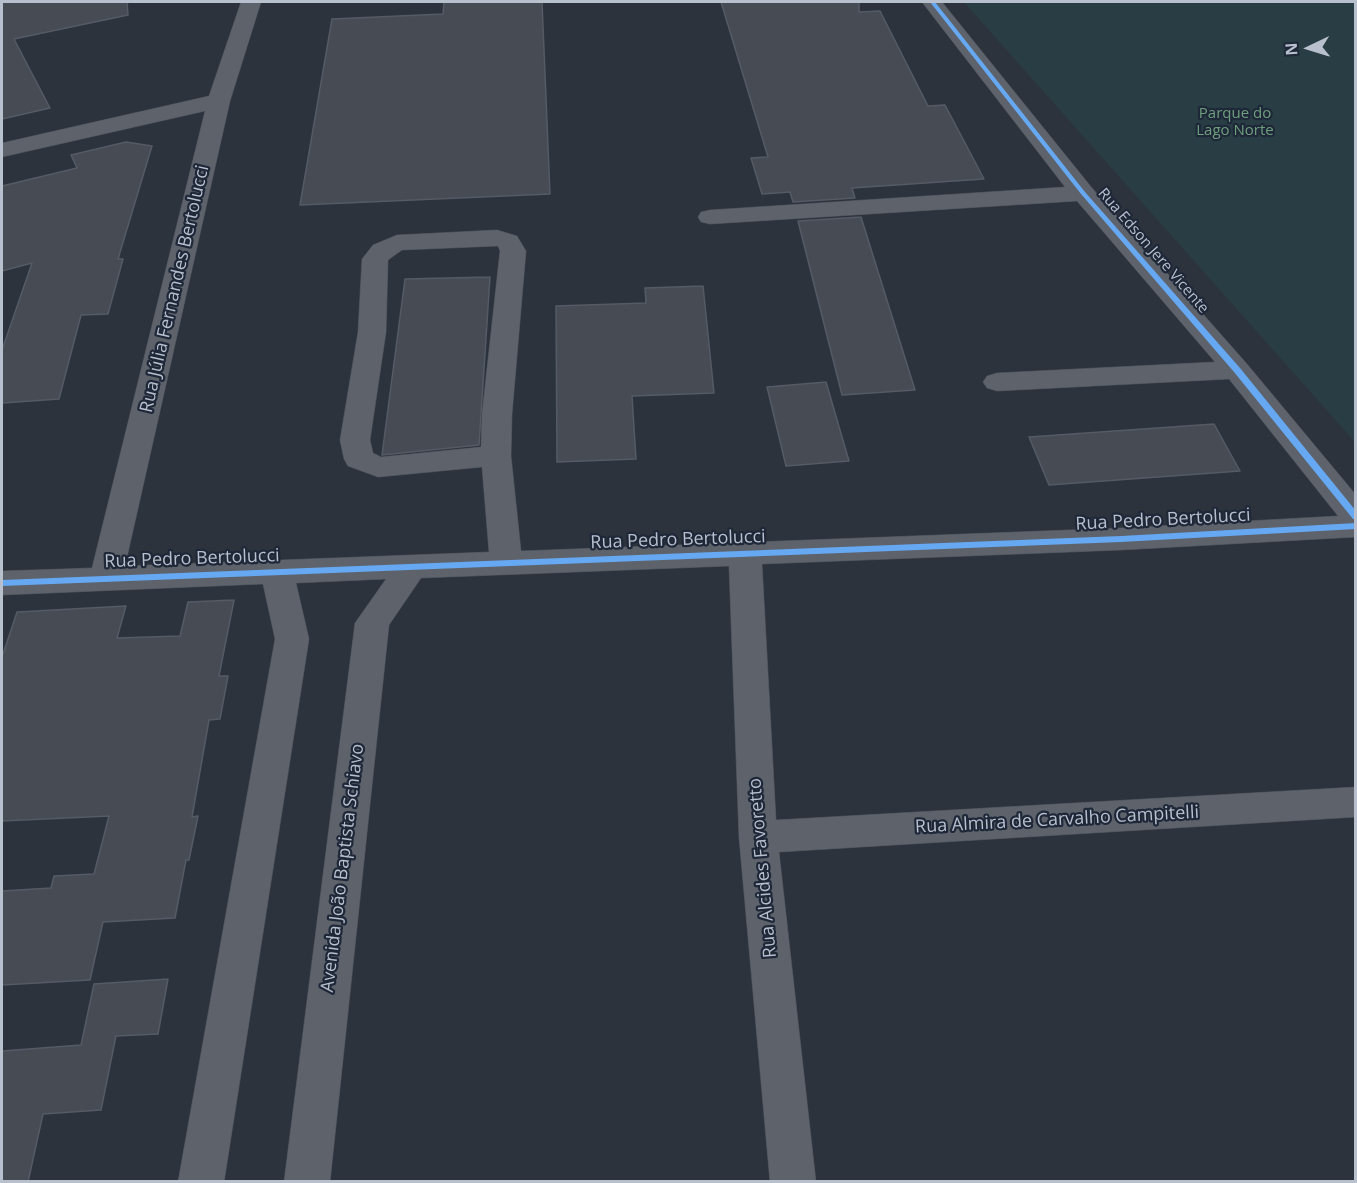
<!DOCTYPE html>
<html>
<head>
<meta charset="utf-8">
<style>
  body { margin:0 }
  #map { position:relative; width:1357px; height:1183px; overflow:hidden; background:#2d333d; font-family:"Open Sans",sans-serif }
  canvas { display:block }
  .frame { position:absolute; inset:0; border:3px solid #b8bfcd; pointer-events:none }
  .north { position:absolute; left:1279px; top:18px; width:60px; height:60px; -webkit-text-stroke:4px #1f2839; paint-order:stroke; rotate:266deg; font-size:16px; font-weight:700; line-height:24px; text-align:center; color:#b8bfcd }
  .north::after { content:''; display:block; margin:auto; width:21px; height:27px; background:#b8bfcd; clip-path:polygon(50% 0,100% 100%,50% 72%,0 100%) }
</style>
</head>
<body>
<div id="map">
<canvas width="1357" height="1183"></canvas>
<div class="frame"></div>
<div class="north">N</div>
</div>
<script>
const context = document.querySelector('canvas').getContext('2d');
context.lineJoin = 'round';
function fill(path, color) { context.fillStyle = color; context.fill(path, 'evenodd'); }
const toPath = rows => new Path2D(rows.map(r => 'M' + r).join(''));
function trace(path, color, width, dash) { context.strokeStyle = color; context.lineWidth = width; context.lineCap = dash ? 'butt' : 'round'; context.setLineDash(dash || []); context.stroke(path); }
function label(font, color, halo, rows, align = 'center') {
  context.font = font + ' "Open Sans",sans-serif'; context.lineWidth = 4.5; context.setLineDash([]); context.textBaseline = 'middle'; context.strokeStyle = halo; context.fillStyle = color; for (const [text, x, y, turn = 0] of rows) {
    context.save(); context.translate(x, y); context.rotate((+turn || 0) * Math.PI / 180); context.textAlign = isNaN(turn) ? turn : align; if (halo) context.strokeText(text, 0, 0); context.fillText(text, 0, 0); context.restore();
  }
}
fill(toPath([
  [964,2,1355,2,1355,442]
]), '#293e44');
const building = toPath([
  [2,2,127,2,128,15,14,39,50,108,2,119,2,2],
  [444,2,542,2,550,194,300,205,332,19,443,14,444,2],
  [721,2,859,2,859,12,880,11,928,106,945,105,984,179,852,188,855,198,793,202,790,192,762,194,751,158,768,157,721,2],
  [126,142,152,146,118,259,123,259,108,314,81,315,59,399,2,403,2,350,32,263,2,271,2,186,77,168,71,155,126,142],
  [861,217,915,390,842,395,798,221,861,217],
  [490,277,479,445,382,455,405,279,490,277],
  [703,286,714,393,632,396,636,459,557,462,556,306,646,303,645,288,703,286],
  [826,382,849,461,786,466,767,387,826,382],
  [1214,424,1240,471,1049,485,1029,437,1214,424],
  [234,600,219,676,228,676,220,719,209,720,192,817,198,816,189,860,186,860,175,918,103,922,90,980,2,985,2,891,51,888,54,876,94,874,109,816,2,821,2,657,17,612,126,606,117,638,180,636,188,602,234,600],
  [168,979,158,1034,116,1036,101,1110,43,1114,28,1182,2,1182,2,1051,81,1045,94,984,168,979]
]);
fill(building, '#464b54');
trace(building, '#555b65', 1.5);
const minor = toPath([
  [241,2,261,2,230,101,125,566,489,552,482,467,378,477,348,466,344,459,340,440,358,332,362,259,366,254,373,245,397,235,497,230,517,236,526,251,512,414,511,456,521,551,1121,528,1338,516,1229,379,997,391,987,388,983,382,987,376,997,373,1215,362,1077,201,710,224,701,222,698,217,701,212,710,210,1065,187,922,2,942,2,1092,188,1247,364,1356,495,1356,537,1121,550,762,564,776,820,1356,787,1356,817,779,852,816,1182,770,1182,739,837,729,566,421,578,389,625,330,1182,284,1182,355,623,386,579,296,583,309,639,224,1182,178,1182,275,639,263,584,2,595,2,571,92,568,205,111,2,157,2,143,209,96,241,2],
  [498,246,500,251,482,414,481,447,381,457,373,453,370,440,386,332,388,260,402,250,498,246]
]);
trace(minor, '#4a4e55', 1);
fill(minor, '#5d626b');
fill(toPath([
  [930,2,935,2,1085,192,1240,368,1356,511,1356,520,1353,519,1234,372,1081,194,930,2],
  [1356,523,1356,529,1121,542,2,586,2,580,1121,536,1356,523]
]), '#66a8f1');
label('15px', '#6e9f7d', '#1f2839', [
  ["Parque do",1235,114],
  ["Lago Norte",1235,131]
]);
label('15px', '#b8bfcd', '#1f2839', [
  ["Rua Edson Jere Vicente",1153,251,49]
]);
label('18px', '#b8bfcd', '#1f2839', [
  ["Rua Júlia Fernandes Bertolucci",175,289,-77],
  ["Rua Pedro Bertolucci",1163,520,-3],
  ["Rua Pedro Bertolucci",678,540,-2],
  ["Rua Pedro Bertolucci",192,559,-2],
  ["Rua Almira de Carvalho Campitelli",1057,820,-3],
  ["Avenida João Baptista Schiavo",343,868,-83],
  ["Rua Alcides Favoretto",763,868,-95]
]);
</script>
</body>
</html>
